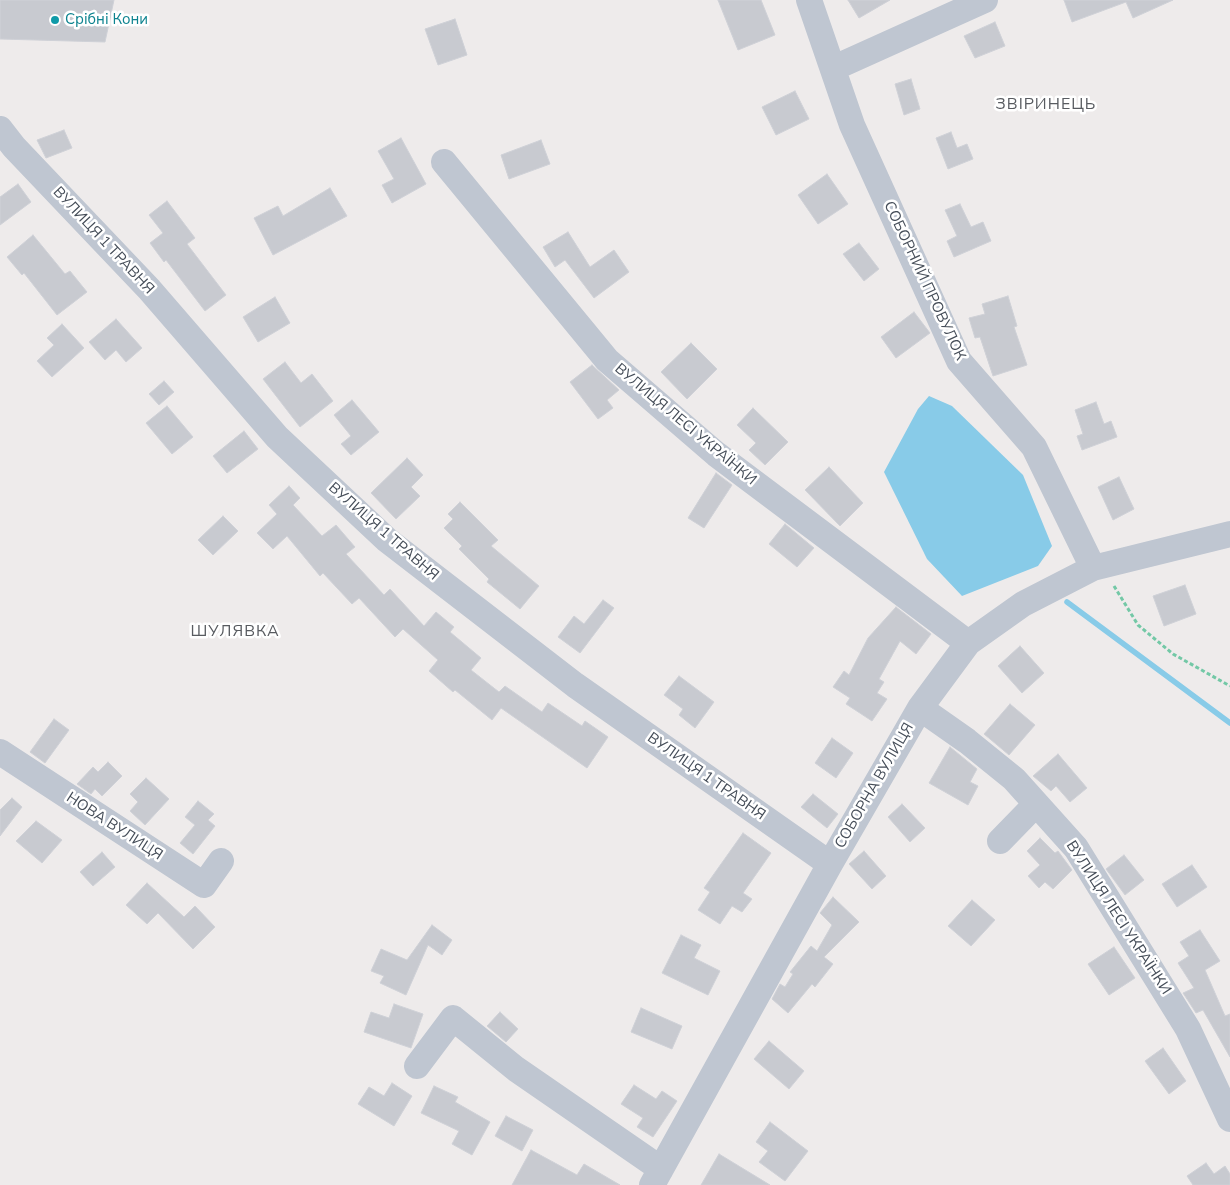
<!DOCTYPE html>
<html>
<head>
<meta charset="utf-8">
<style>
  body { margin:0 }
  canvas { display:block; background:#eeebeb }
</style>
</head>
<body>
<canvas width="1230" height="1185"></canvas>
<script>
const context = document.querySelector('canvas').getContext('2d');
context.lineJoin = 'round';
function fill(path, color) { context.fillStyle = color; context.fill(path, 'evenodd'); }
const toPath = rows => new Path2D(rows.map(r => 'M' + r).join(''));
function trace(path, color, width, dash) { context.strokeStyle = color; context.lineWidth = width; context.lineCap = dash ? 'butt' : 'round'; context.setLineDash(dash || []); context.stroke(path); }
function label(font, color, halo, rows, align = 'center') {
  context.font = font + ' "Nunito Sans",sans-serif'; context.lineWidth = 5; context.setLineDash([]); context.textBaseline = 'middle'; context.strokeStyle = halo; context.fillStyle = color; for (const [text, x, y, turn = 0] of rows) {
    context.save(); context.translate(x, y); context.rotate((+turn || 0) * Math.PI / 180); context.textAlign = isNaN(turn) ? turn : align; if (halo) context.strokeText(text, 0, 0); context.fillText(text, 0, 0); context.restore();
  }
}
fill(toPath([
  [929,396,952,406,1023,475,1052,546,1038,566,962,596,927,559,884,472,918,409]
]), '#88cbe8');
trace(toPath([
  [1067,602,1230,723]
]), '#88cbe8', 5.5);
const building = toPath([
  [0,0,114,0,105,42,0,39,0,0],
  [718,0,761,0,775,35,738,50,718,0],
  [848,0,890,0,859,18,848,0],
  [1064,0,1173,0,1133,18,1126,2,1072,22,1064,0],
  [455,19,467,55,438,65,425,29,455,19],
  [995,22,1005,46,975,58,964,36,995,22],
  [911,79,920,109,904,115,895,84,911,79],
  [795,91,809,119,776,135,762,107,795,91],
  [64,130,72,148,46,158,37,140,64,130],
  [951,132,957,148,967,144,973,159,948,169,936,138,951,132],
  [401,138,426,184,392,203,382,185,394,179,378,151,401,138],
  [541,140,550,164,509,179,501,155,541,140],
  [827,174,848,204,818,224,798,195,827,174],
  [18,184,31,202,0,225,0,197,18,184],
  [330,188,347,216,273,255,254,218,278,206,283,216,330,188],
  [167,201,195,238,187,244,226,295,205,311,166,260,164,262,150,243,163,233,149,215,167,201],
  [960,204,971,227,983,222,991,241,954,257,947,241,957,236,945,210,960,204],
  [568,232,590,267,614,250,629,272,594,298,565,260,555,267,543,247,568,232],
  [33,235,65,274,70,271,87,292,57,315,24,273,22,275,7,257,33,235],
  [859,243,879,269,864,281,843,254,859,243],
  [1008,296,1017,326,1014,327,1027,365,993,376,980,337,975,338,969,318,985,314,982,304,1008,296],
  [275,297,290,323,258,342,243,317,275,297],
  [914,312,930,333,896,358,881,337,914,312],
  [116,319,142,348,126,362,116,350,105,360,89,342,116,319],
  [62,324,84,348,52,377,37,361,54,345,47,338,62,324],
  [691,343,717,369,687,399,661,372,691,343],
  [285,362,301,383,312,374,333,401,300,427,263,379,285,362],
  [592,365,619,390,607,400,613,408,598,419,570,382,592,365],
  [164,381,174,392,159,405,149,394,164,381],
  [352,400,379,432,351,455,341,444,351,436,334,415,352,400],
  [1096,402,1104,424,1111,421,1117,437,1082,450,1077,436,1083,434,1075,410,1096,402],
  [167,406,193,437,172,454,146,423,167,406],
  [753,408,788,442,765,465,749,450,756,443,737,425,753,408],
  [244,431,258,449,227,473,213,456,244,431],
  [407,458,423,475,411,487,420,496,396,519,371,493,407,458],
  [829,467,863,503,840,526,805,490,829,467],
  [716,473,732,485,704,528,688,518,716,473],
  [1119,477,1134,509,1113,520,1098,487,1119,477],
  [289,486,300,498,293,505,322,536,336,525,355,547,346,554,384,595,390,589,424,626,436,612,454,627,450,632,481,658,471,670,499,692,505,686,542,712,548,703,582,726,585,721,608,737,587,768,501,708,492,720,455,690,453,692,429,671,438,660,403,629,395,637,359,598,352,604,323,573,320,576,287,536,273,549,257,533,277,514,269,505,289,486],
  [460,502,498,540,491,546,539,586,520,609,487,582,489,579,459,549,462,546,444,528,453,519,448,514,460,502],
  [223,516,238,531,213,555,198,540,223,516],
  [785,524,814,548,797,567,769,544,785,524],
  [1185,585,1196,614,1164,626,1153,596,1185,585],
  [603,600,614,608,580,653,558,637,574,616,584,624,603,600],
  [896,607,931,634,916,654,900,641,879,679,884,682,877,693,887,699,872,721,846,704,850,698,833,687,844,671,849,675,868,638,896,607],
  [1020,646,1044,673,1022,693,998,666,1020,646],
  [679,676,714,702,695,728,679,715,683,709,664,695,679,676],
  [1010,704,1035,725,1009,755,984,734,1010,704],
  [54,719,69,730,45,763,30,752,54,719],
  [832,738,853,753,836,778,815,763,832,738],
  [950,747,977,769,970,782,978,786,968,805,929,783,950,747],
  [1058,754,1087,788,1070,802,1056,786,1051,791,1033,776,1058,754],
  [108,762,122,776,102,796,95,789,91,794,77,784,93,767,98,772,108,762],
  [146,778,169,799,145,825,130,811,138,802,130,794,146,778],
  [813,794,838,814,827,828,801,807,813,794],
  [12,798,22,807,0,836,0,810,12,798],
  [198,801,214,814,208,820,215,826,193,854,180,843,195,825,185,817,198,801],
  [902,804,925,828,910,842,888,817,902,804],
  [36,821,62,840,42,863,16,841,36,821],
  [743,833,771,853,743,893,752,899,742,912,732,906,720,924,698,910,710,892,704,888,743,833],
  [1040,838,1055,853,1058,851,1072,870,1053,889,1045,882,1039,888,1028,876,1040,865,1027,851,1040,838],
  [864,851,886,876,872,889,849,864,864,851],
  [102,852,115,867,93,886,80,872,102,852],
  [1124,855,1144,880,1125,895,1106,869,1124,855],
  [1192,865,1207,887,1177,907,1162,884,1192,865],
  [147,883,184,917,195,906,215,927,193,949,158,913,147,924,126,905,147,883],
  [833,897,859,922,824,957,833,964,815,987,812,984,788,1013,772,999,780,984,785,987,793,974,790,972,811,946,817,951,832,925,820,913,833,897],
  [972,900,995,920,971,946,948,926,972,900],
  [432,925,452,940,442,955,428,945,406,995,380,983,384,976,371,971,381,949,407,960,432,925],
  [1200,930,1220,961,1205,970,1225,1016,1230,1014,1230,1057,1203,1010,1196,1013,1183,993,1194,988,1178,963,1189,956,1180,942,1200,930],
  [681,935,701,945,694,958,720,971,708,995,662,973,681,935],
  [1114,947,1135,978,1109,995,1088,964,1114,947],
  [394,1004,423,1014,411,1048,364,1032,371,1012,389,1018,394,1004],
  [641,1008,682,1026,672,1049,631,1032,641,1008],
  [500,1012,518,1029,506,1042,487,1026,500,1012],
  [769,1041,804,1071,789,1089,754,1059,769,1041],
  [1163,1048,1186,1081,1169,1094,1145,1061,1163,1048],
  [392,1083,412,1096,394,1126,358,1104,369,1087,384,1096,392,1083],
  [634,1085,656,1099,662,1091,677,1101,653,1137,637,1127,643,1118,621,1104,634,1085],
  [434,1086,458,1097,455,1102,490,1122,472,1155,452,1144,459,1131,421,1113,434,1086],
  [506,1116,533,1130,522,1151,495,1136,506,1116],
  [770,1122,808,1151,785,1181,759,1162,768,1151,756,1142,770,1122],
  [531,1150,577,1175,584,1164,620,1185,512,1185,531,1150],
  [719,1154,770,1185,701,1185,719,1154],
  [1206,1163,1214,1174,1225,1166,1230,1174,1230,1185,1193,1185,1187,1176,1206,1163]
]);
fill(building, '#c8cad0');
trace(building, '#cfd1d7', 1);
trace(toPath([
  [1114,586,1138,625,1173,654,1230,686]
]), '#73c8a6', 3, [4, 2.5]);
trace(toPath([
  [809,0,852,125,959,361,1034,447,1093,568],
  [834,68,985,0],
  [0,129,14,147,149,289,277,437,387,540,575,685,830,864],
  [444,162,607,360,716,454,968,643],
  [920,708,967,741,1014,779,1076,848,1188,1029,1230,1119],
  [0,752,204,885,221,861],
  [1000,841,1036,804],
  [417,1066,453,1018,516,1069,661,1169],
  [652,1185,830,864,920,708,968,643,1023,604,1093,568,1230,534]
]), '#bfc6d1', 26);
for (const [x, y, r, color] of [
  [55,20,5,"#0f9aa8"]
]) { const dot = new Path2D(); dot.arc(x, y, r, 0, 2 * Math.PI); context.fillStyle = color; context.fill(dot); trace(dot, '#fff', 2); }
label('15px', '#0d838f', '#fff', [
  ["Срібні Кони",65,20]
], 'left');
label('15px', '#454d58', '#fff', [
  ["ВУЛИЦЯ 1 ТРАВНЯ",103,241,47],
  ["СОБОРНИЙ ПРОВУЛОК",924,281,65],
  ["ВУЛИЦЯ ЛЕСІ УКРАЇНКИ",685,425,40],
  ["ВУЛИЦЯ 1 ТРАВНЯ",383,532,41],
  ["ВУЛИЦЯ 1 ТРАВНЯ",706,777,35],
  ["СОБОРНА ВУЛИЦЯ",875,786,-60],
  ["НОВА ВУЛИЦЯ",114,827,33],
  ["ВУЛИЦЯ ЛЕСІ УКРАЇНКИ",1118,918,57]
]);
context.letterSpacing = '1px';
label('16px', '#585b60', '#fff', [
  ["ЗВІРИНЕЦЬ",1046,105],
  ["ШУЛЯВКА",235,632]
]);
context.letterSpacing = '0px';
</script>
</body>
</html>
